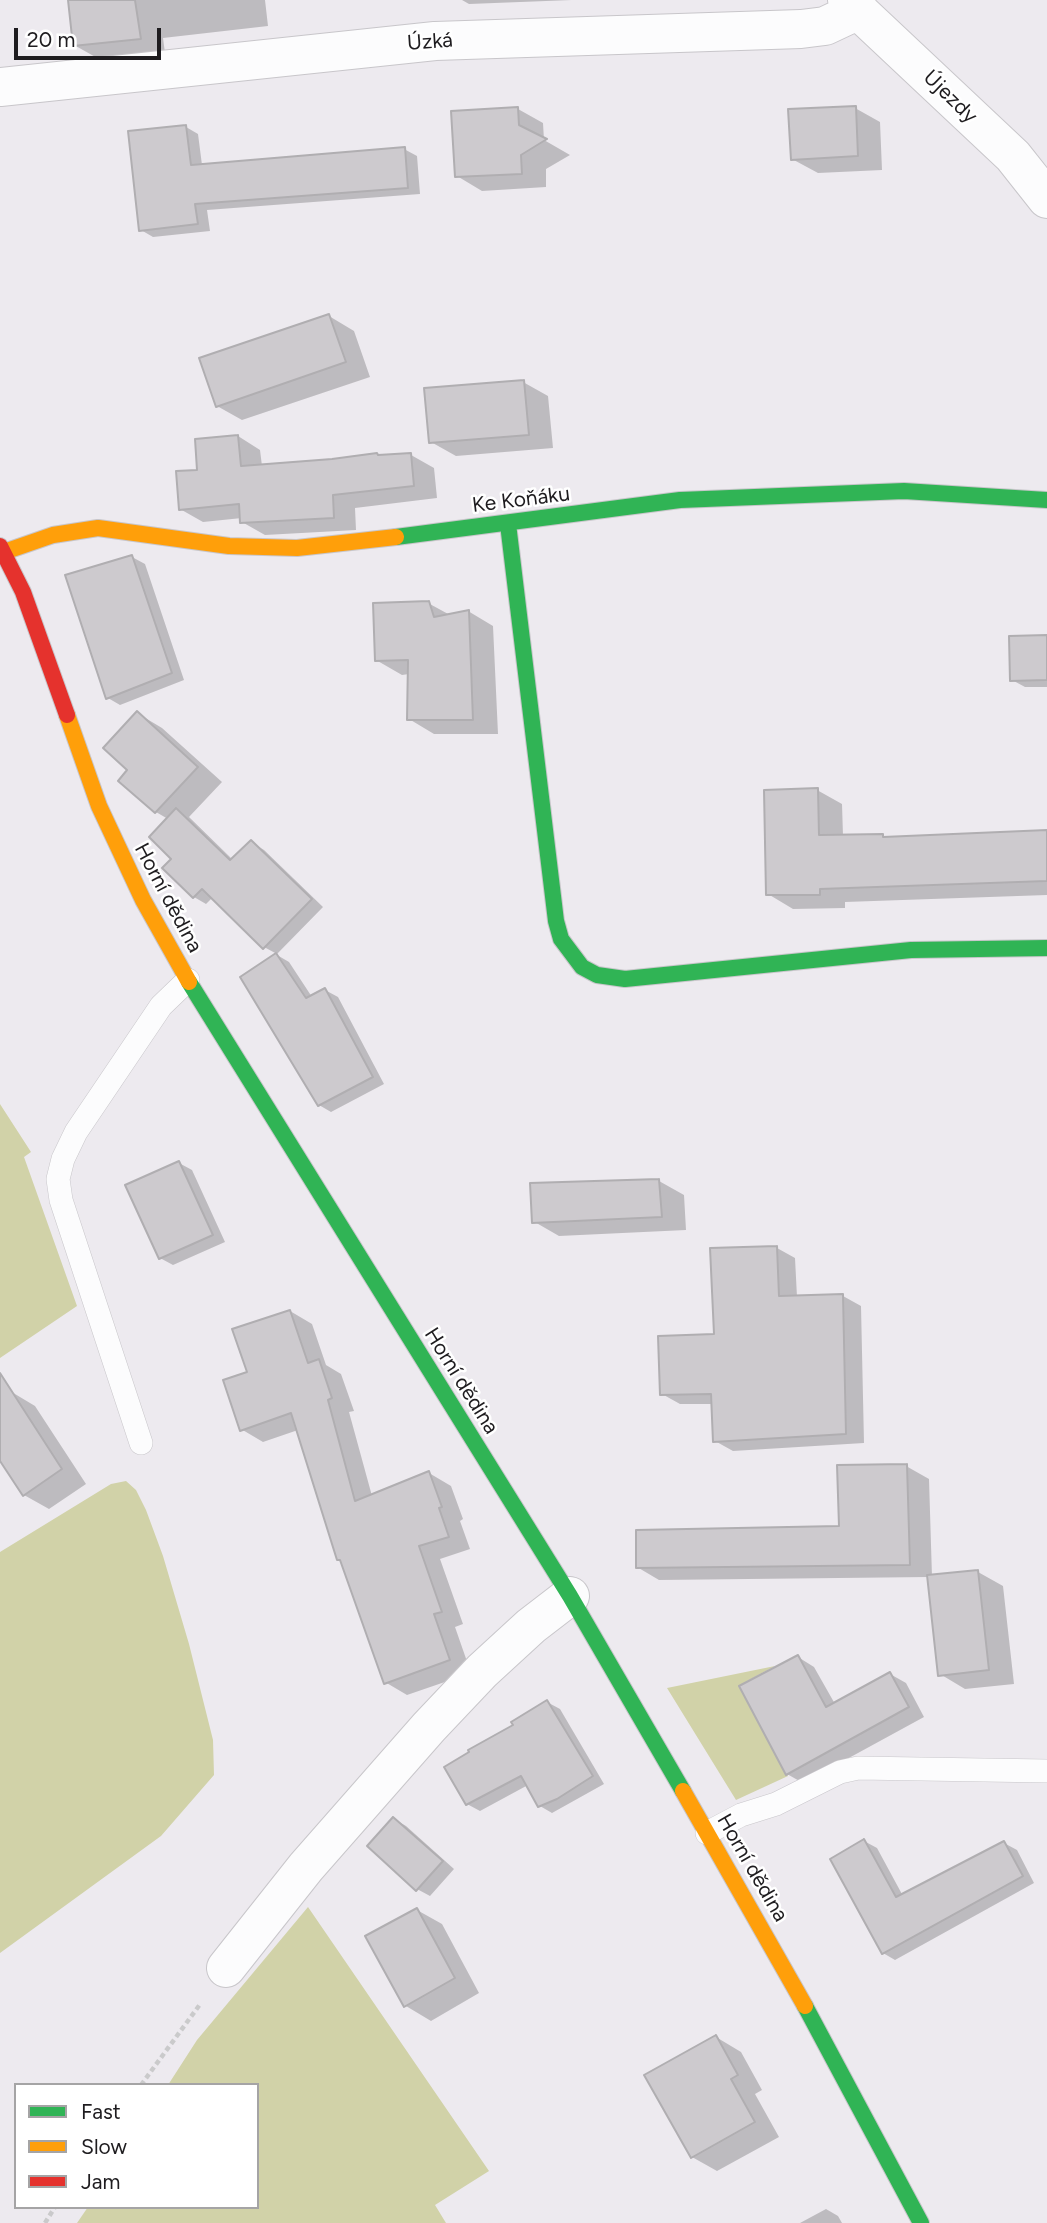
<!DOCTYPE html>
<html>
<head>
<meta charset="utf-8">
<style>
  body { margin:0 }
  #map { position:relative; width:1047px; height:2223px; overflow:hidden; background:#edeaef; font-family:Figtree,sans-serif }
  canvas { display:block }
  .legend { position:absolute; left:14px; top:2083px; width:245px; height:126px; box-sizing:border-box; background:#fff; border:2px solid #a5a4a5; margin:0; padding:9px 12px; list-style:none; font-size:21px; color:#1e1c1f }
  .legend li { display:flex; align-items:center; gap:14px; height:35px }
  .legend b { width:35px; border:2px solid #a5a4a5 }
  .scale { position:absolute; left:14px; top:28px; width:147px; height:32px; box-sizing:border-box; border:4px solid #1e1c1f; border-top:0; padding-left:9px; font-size:21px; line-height:24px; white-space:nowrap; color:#1e1c1f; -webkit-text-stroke:5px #fff; paint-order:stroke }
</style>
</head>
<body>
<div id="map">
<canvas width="1047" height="2223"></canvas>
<ul class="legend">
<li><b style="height:9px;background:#30b455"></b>Fast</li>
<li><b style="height:9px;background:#ff9f0a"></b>Slow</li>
<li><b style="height:9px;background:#e5322d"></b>Jam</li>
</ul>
<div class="scale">20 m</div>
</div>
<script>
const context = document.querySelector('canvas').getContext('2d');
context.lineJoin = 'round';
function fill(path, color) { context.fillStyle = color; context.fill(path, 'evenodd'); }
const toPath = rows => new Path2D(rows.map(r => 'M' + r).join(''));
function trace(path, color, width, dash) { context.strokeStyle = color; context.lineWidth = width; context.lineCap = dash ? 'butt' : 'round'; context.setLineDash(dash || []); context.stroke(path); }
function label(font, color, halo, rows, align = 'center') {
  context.font = font + ' Figtree,sans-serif'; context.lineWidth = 5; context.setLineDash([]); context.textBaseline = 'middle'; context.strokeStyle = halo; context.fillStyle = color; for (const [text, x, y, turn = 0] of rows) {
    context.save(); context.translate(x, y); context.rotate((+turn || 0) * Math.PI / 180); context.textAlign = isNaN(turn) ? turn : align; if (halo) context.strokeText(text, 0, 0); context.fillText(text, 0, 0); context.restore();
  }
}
fill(toPath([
  [0,1104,31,1152,24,1157,77,1306,0,1358],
  [126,1481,136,1490,146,1510,163,1556,189,1644,213,1740,214,1775,161,1836,0,1953,0,1552,111,1484],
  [775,1666,740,1685,788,1776,736,1800,667,1688],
  [308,1907,489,2171,435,2205,446,2223,77,2223,88,2207,257,2207,257,2085,168,2085,197,2040]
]), '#d1d2a8');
fill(toPath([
  [69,0,265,0,268,26,163,38,165,53,99,59,74,45],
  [462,0,572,0,469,4],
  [855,108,880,122,882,170,818,173,792,159],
  [518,109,543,123,544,140,570,155,546,169,546,187,482,191,457,176],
  [186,127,198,134,202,165,404,149,417,156,420,194,207,210,210,231,153,237,141,230],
  [329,316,354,331,370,377,242,420,217,406],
  [523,382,548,396,553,448,456,456,431,442],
  [238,436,260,450,262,466,411,455,434,468,437,498,355,508,356,530,265,535,242,522,242,518,203,522,180,509,199,472],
  [132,557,145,564,184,680,120,705,108,698],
  [428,603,450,615,468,611,493,626,498,734,434,734,409,719,409,674,402,675,376,660],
  [1047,637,1047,687,1025,687,1012,680],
  [137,713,162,728,222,782,189,817,233,860,251,842,264,850,323,907,277,954,264,947,213,897,206,904,194,897,173,859,168,819,156,812,129,770],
  [817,790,842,804,843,836,882,835,888,839,1047,832,1047,895,845,902,845,908,793,909,768,894],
  [277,955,289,962,312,997,325,990,338,997,384,1084,331,1112,319,1105],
  [179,1163,192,1170,225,1242,173,1265,160,1258],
  [659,1181,684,1195,686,1230,559,1236,533,1221],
  [777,1248,795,1258,797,1297,843,1296,861,1306,864,1443,733,1451,715,1441,713,1404,680,1404,662,1394,716,1336],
  [290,1311,312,1324,326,1365,341,1374,354,1411,349,1412,372,1496,429,1473,451,1486,463,1519,460,1521,470,1549,440,1559,463,1624,455,1627,471,1673,407,1695,385,1682,342,1561,339,1559,298,1430,263,1442,241,1429,249,1373],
  [10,1391,35,1406,86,1484,49,1509,24,1495,0,1458,0,1398],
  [906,1466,929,1479,932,1577,978,1572,1003,1586,1014,1684,965,1689,940,1674,929,1577,659,1580,637,1567,841,1528],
  [798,1657,814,1667,835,1704,890,1674,906,1683,924,1717,803,1783,787,1774],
  [547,1702,560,1709,604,1784,552,1813,540,1806,528,1785,480,1811,467,1804,515,1726],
  [394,1819,406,1826,454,1869,430,1896,417,1889],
  [864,1841,877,1848,903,1896,1004,1843,1017,1850,1034,1883,895,1960,883,1953],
  [417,1910,442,1924,479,1993,431,2021,406,2006,367,1937],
  [716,2037,741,2052,762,2090,755,2094,779,2137,717,2171,692,2157],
  [826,2209,838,2216,842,2223,800,2223]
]), '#0003');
const building = toPath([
  [68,0,135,0,141,39,73,46,68,0],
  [856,106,858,156,791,160,788,109,856,106],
  [518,107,519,125,547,139,521,155,522,174,455,177,451,111,518,107],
  [186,125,191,165,405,147,408,188,195,204,198,224,139,231,128,131,186,125],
  [329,314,346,362,216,407,199,358,329,314],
  [524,380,529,435,429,443,424,388,524,380],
  [238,435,241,466,332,459,377,453,378,455,411,453,414,486,333,495,334,518,240,523,239,504,179,510,176,471,197,470,195,439,238,435],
  [132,555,172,673,106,699,65,575,132,555],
  [429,601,434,617,469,610,473,720,407,720,408,660,375,661,373,603,429,601],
  [1047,635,1047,680,1010,681,1009,636,1047,635],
  [137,711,198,767,155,813,118,781,127,770,103,748,137,711],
  [818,788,819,835,883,834,883,837,1047,830,1047,881,820,889,820,895,766,895,764,790,818,788],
  [176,808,230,860,251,840,312,899,263,949,202,889,193,898,162,868,171,859,149,837,176,808],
  [276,953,306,998,325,988,373,1077,318,1106,240,977,276,953],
  [179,1161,213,1235,159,1259,125,1185,179,1161],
  [659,1179,662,1217,532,1223,530,1183,659,1179],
  [777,1246,779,1296,843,1294,846,1434,713,1442,711,1394,660,1395,658,1336,714,1334,710,1248,777,1246],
  [290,1310,308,1363,319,1359,332,1398,328,1400,355,1501,429,1471,442,1507,439,1508,449,1537,419,1546,442,1612,434,1614,450,1660,384,1684,340,1560,337,1560,291,1413,240,1431,223,1380,247,1372,232,1329,290,1310],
  [0,1373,62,1469,23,1496,0,1461,0,1373],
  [907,1464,910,1565,636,1568,636,1530,839,1526,837,1465,907,1464],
  [978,1570,989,1670,938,1676,927,1575,978,1570],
  [798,1655,826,1707,890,1672,909,1707,786,1775,739,1686,798,1655],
  [547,1700,593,1776,557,1799,538,1807,521,1776,466,1805,444,1767,469,1752,468,1750,513,1725,511,1722,547,1700],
  [393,1817,443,1861,416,1891,367,1846,393,1817],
  [864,1839,896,1897,1004,1841,1023,1876,882,1954,830,1859,864,1839],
  [417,1908,455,1978,404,2007,365,1936,417,1908],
  [716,2035,738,2075,731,2079,755,2122,691,2158,644,2075,716,2035]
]);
fill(building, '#cdcace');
trace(building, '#b0aeb1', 2);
const lane = toPath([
  [141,1443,61,1200,58,1179,63,1159,76,1132,161,1006,188,980],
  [707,1833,741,1815,776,1804,840,1772,858,1768,1047,1771]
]);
const street = toPath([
  [847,0,1013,156,1047,199],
  [0,87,435,41,801,29,825,26,859,10],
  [226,1968,306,1867,429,1727,482,1671,531,1626,570,1596]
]);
const fast = toPath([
  [508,524,556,921,561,939,582,967,597,975,625,979,911,950,1047,948],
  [396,537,680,500,904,491,1047,500],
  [189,982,570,1596,683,1791],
  [805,2006,921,2223]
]);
const slow = toPath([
  [4,552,53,535,98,528,229,546,297,548,396,537],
  [67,715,99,806,143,900,189,982],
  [683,1791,805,2006]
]);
const jam = toPath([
  [0,546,23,592,67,715]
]);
trace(lane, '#c8c6ca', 24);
trace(street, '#c8c6ca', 40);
trace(fast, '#c8c6ca', 18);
trace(slow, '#c8c6ca', 18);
trace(jam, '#c8c6ca', 18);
trace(toPath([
  [141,2085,201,2003],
  [45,2223,55,2207]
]), '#cacacb', 4.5, [5, 3.5]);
trace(lane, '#fcfcfd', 23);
trace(street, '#fcfcfd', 38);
trace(fast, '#30b455', 16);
trace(slow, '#ff9f0a', 16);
trace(jam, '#e5322d', 16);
label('21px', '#1e1c1f', '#fff', [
  ["Úzká",430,42,-4],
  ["Újezdy",950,97,44],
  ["Ke Koňáku",521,500,-7],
  ["Horní dědina",168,898,62],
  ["Horní dědina",461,1381,58],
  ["Horní dědina",752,1868,60]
]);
</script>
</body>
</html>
